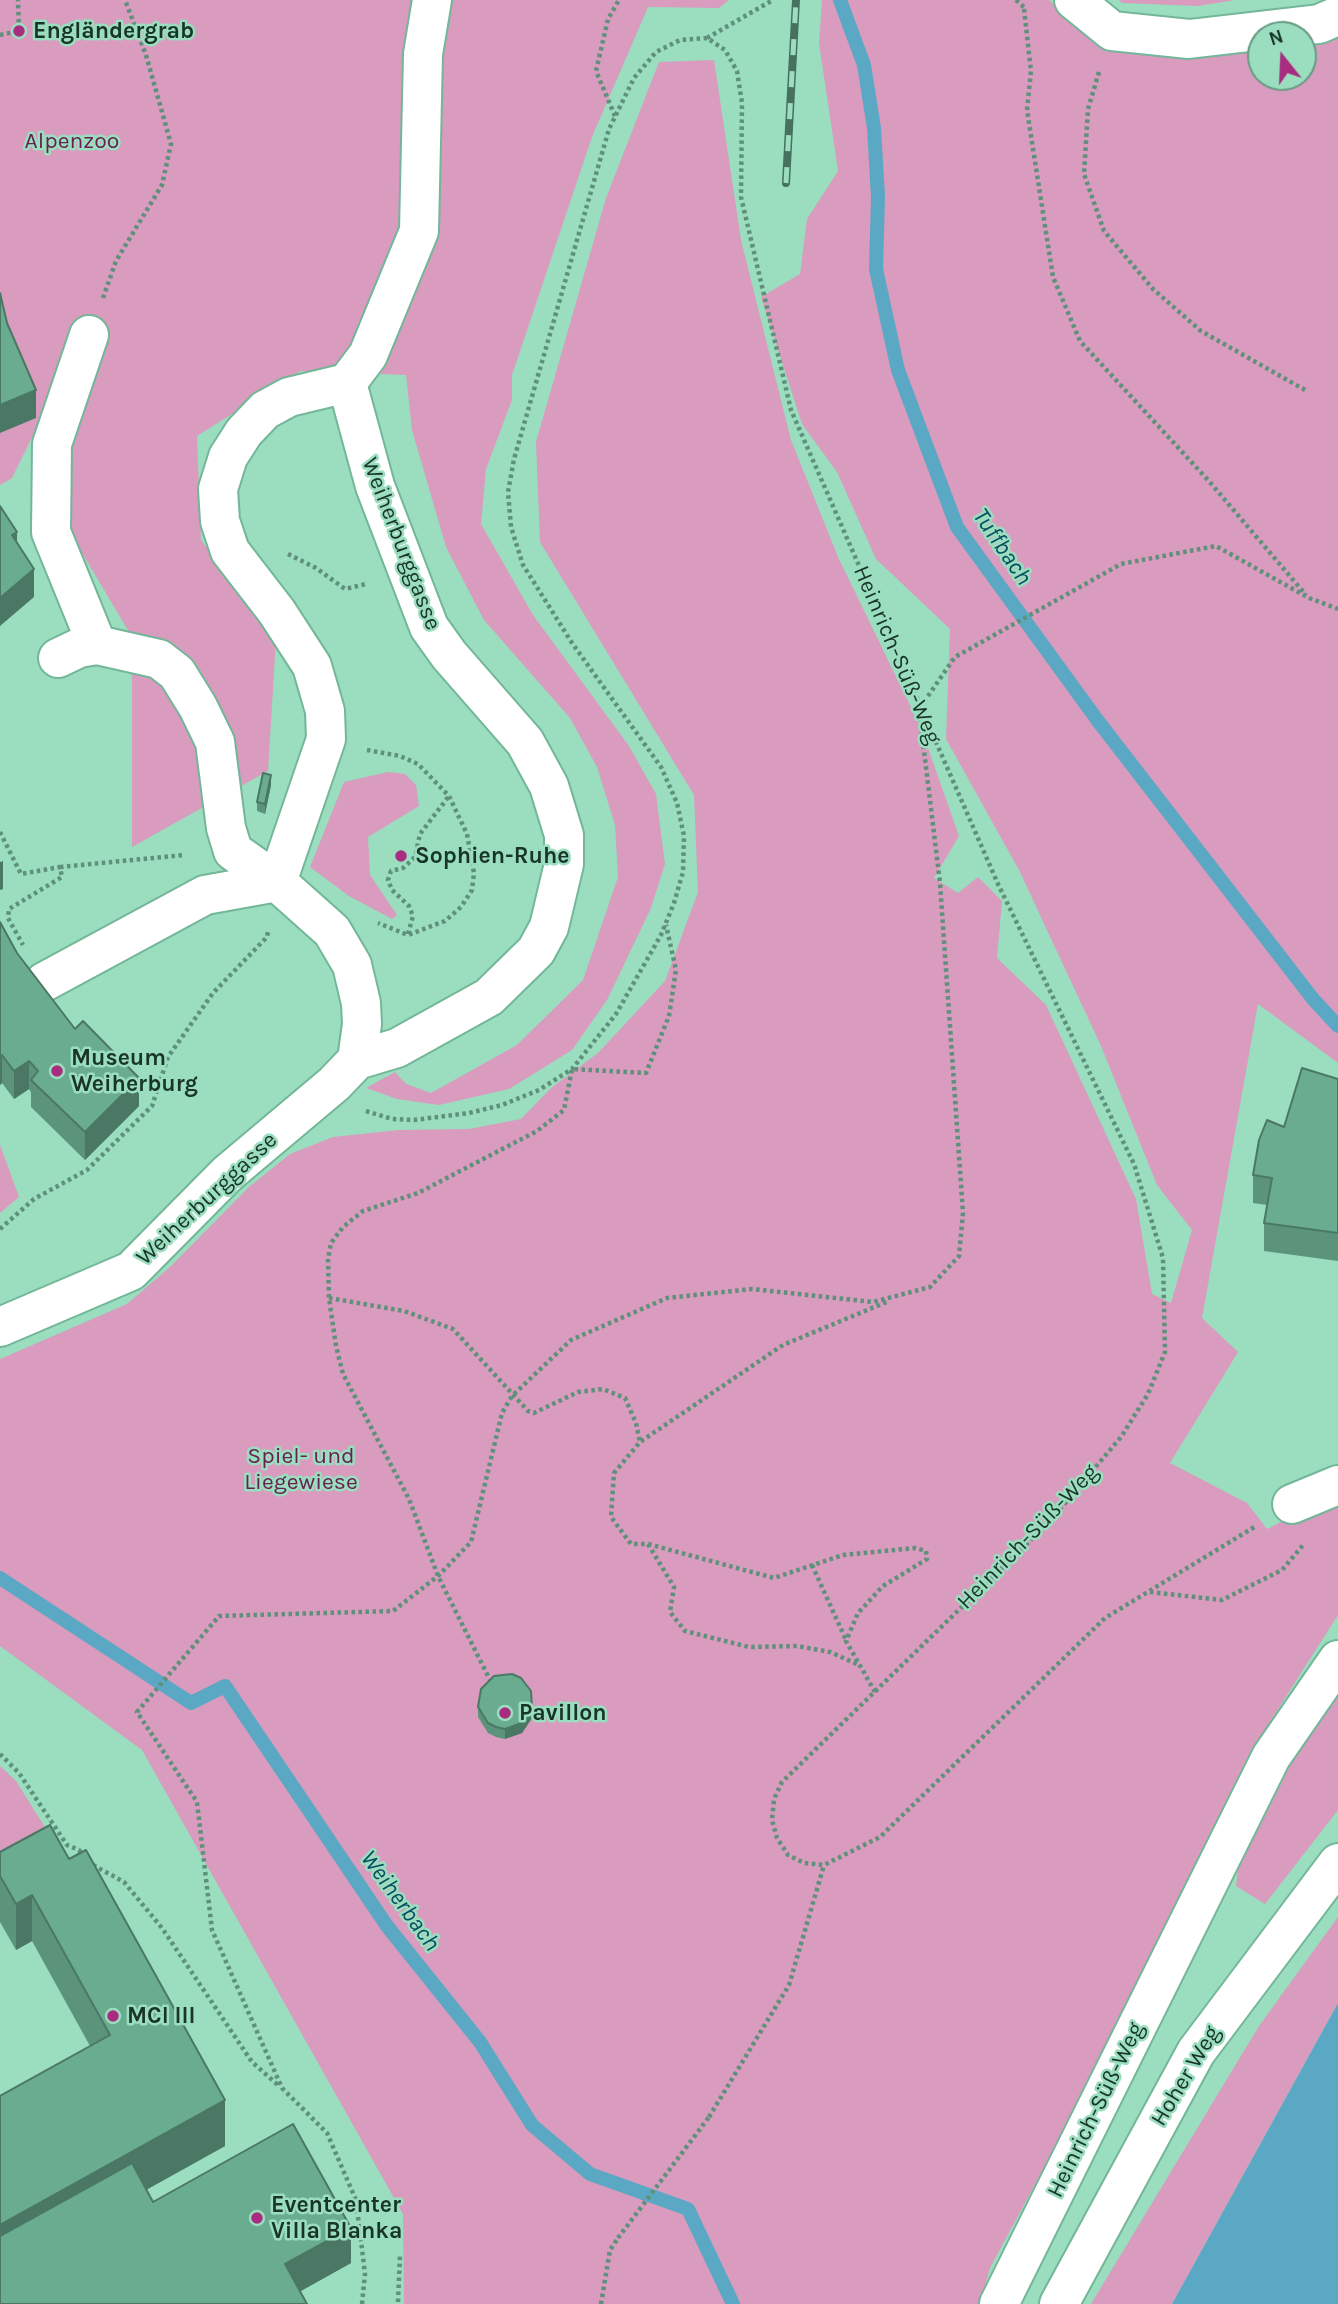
<!DOCTYPE html>
<html>
<head>
<meta charset="utf-8">
<style>
  body { margin:0 }
  #map { position:relative; width:1338px; height:2304px; overflow:hidden; background:#9adebf; font-family:Karla,sans-serif }
  canvas { display:block }
  .north { position:absolute; left:1247px; top:21px; width:70px; height:70px; box-sizing:border-box; background:#9adebf; border:2px solid #669a83; border-radius:50%; rotate:342deg; font-size:19px; font-weight:700; line-height:28px; text-align:center; color:#193529 }
  .north::after { content:''; display:block; margin:auto; width:24px; height:32px; background:#a82c7f; clip-path:polygon(50% 0,100% 100%,50% 72%,0 100%) }
</style>
</head>
<body>
<div id="map">
<canvas width="1338" height="2304"></canvas>
<div class="north">N</div>
</div>
<script>
const context = document.querySelector('canvas').getContext('2d');
context.lineJoin = 'round';
function fill(path, color) { context.fillStyle = color; context.fill(path, 'evenodd'); }
const toPath = rows => new Path2D(rows.map(r => 'M' + r).join(''));
function trace(path, color, width, dash) { context.strokeStyle = color; context.lineWidth = width; context.lineCap = dash ? 'butt' : 'round'; context.setLineDash(dash || []); context.stroke(path); }
function label(font, color, halo, rows, align = 'center') {
  context.font = font + ' Karla,sans-serif'; context.lineWidth = 5; context.setLineDash([]); context.textBaseline = 'middle'; context.strokeStyle = halo; context.fillStyle = color; for (const [text, x, y, turn = 0] of rows) {
    context.save(); context.translate(x, y); context.rotate((+turn || 0) * Math.PI / 180); context.textAlign = isNaN(turn) ? turn : align; if (halo) context.strokeText(text, 0, 0); context.fillText(text, 0, 0); context.restore();
  }
}
fill(toPath([
  [0,0,729,0,719,8,648,7,592,137,512,375,512,400,486,469,481,524,533,615,629,746,656,794,665,864,651,908,607,1000,572,1050,509,1089,439,1105,397,1099,366,1088,395,1072,406,1084,431,1093,517,1045,583,980,618,877,615,825,597,767,570,718,484,620,446,547,412,430,406,375,300,371,197,436,201,540,276,639,268,771,132,847,132,637,66,526,39,423,12,478,0,485],
  [822,0,1049,0,1097,44,1159,57,1261,37,1261,77,1303,77,1303,35,1338,22,1338,1063,1258,1004,1202,1318,1238,1352,1170,1463,1247,1503,1267,1529,1338,1493,1338,1615,1273,1717,1144,1982,990,2268,980,2304,404,2304,403,2214,142,1750,0,1646,0,1359,127,1304,171,1266,249,1187,290,1154,333,1137,399,1130,469,1129,521,1119,551,1088,598,1053,665,981,698,892,694,795,540,542,536,442,606,198,659,62,714,60,741,240,791,440,838,557,921,728,959,836,934,878,958,893,978,877,1002,901,997,958,1046,1005,1136,1199,1152,1294,1171,1303,1192,1230,1157,1185,1101,1046,1019,870,946,739,950,629,876,559,837,472,802,424,761,297,800,274,807,219,838,171,819,43],
  [1119,0,1235,0,1198,6,1122,3],
  [388,772,405,774,416,785,419,806,368,837,370,875,397,915,392,919,349,896,310,867,344,782],
  [0,1145,19,1197,0,1213],
  [1338,1660,1338,1810,1265,1904,1236,1886,1243,1828],
  [0,1766,16,1781,70,1867,0,1918],
  [1338,1917,1338,2003,1172,2304,1091,2304,1259,2026]
]), '#d99bbe');
fill(toPath([
  [1338,2003,1338,2304,1172,2304,1241,2179]
]), '#5ba8c4');
trace(toPath([
  [840,0,864,65,874,128,878,197,876,269,898,370,957,527,1098,721,1313,999,1338,1026],
  [0,1578,191,1703,225,1686,387,1926,480,2042,532,2125,590,2174,688,2209,733,2304]
]), '#5ba8c4', 14);
const minor = toPath([
  [1074,0,1112,31,1189,39,1319,24,1338,16],
  [89,335,52,444,51,532,97,645],
  [58,658,79,648,97,645,159,659,177,673,198,707,215,742,226,828,233,851,277,882,332,931,352,965,361,1003,362,1024,357,1060],
  [277,882,326,739,325,711,312,666,277,612,230,551,220,521,218,489,228,457,244,432,265,410,289,397,347,383,368,355,419,231,423,54,432,0],
  [44,982,205,895,277,882],
  [0,1327,131,1271,227,1174,334,1084,357,1060,397,1048,489,997,536,951,549,927,564,864,564,835,549,786,525,742,449,655,429,627,375,486,347,383],
  [1292,1504,1338,1485],
  [999,2304,1271,1757,1338,1660],
  [1059,2304,1196,2052,1338,1863]
]);
trace(minor, '#73b698', 42);
trace(toPath([
  [1016,0,1025,8],
  [1024,9,1031,71,1027,110,1053,277,1080,341,1208,480,1306,595],
  [0,35,19,31,18,0],
  [707,38,773,0],
  [1099,72,1088,109,1084,174,1104,231,1153,289,1201,331,1305,390],
  [615,116,596,71,608,19,619,0],
  [103,298,116,261,162,185,171,144,146,55,125,0],
  [288,554,316,568,345,589,366,584],
  [367,750,400,756,418,764,449,796,467,834,474,873,472,890,461,907,445,921,408,935,378,923],
  [0,832,21,874,60,867,62,877,9,909,8,918,23,945],
  [60,867,184,855],
  [408,934,413,916,409,906,392,890,388,880,391,871,403,868,415,857,420,834,449,796],
  [366,1111,392,1119,414,1120,469,1113,502,1105,539,1090,572,1069,616,1014,661,935,674,903,683,872,684,836,677,803,661,767,572,643,523,565,511,527,508,492,514,459,609,129,634,78,656,52,680,40,707,38,725,50,737,71,742,103,741,197,791,410,998,884,1134,1164,1163,1258,1165,1352,1148,1394,1121,1437,1049,1522,782,1782,774,1799,772,1820,777,1838,788,1855,804,1863,824,1865,880,1837,1105,1618,1256,1526],
  [0,1229,34,1199,87,1170,152,1106,168,1057,213,993,267,937,268,931],
  [329,1298,404,1311,453,1329,528,1411,534,1413,578,1392,603,1389,625,1398,636,1423,640,1442],
  [648,1544,674,1587,670,1612,685,1631,749,1647,797,1646,830,1652,859,1665],
  [812,1565,846,1640],
  [1150,1592,1222,1600,1282,1570,1304,1544],
  [491,1682,438,1576,409,1499,343,1374,336,1346,329,1298,328,1259,331,1243,343,1227,363,1211,418,1193,537,1131,564,1110,572,1069,646,1073,669,1016,676,970,666,925],
  [875,1692,846,1641,858,1613,883,1586,927,1559,926,1551,915,1548,843,1555,774,1578,648,1544,631,1544,611,1517,614,1473,640,1442,783,1345,889,1301],
  [0,1754,19,1773,67,1845,79,1850,84,1857],
  [93,1865,124,1882,162,1928,252,2062,279,2086],
  [709,2117,789,1985,824,1865],
  [398,2302,400,2255],
  [362,2304,365,2274,356,2200,327,2133,282,2088,212,1930,197,1802,137,1712,219,1616,393,1611,438,1576,471,1542,502,1413,512,1396,571,1340,667,1298,752,1289,873,1302,930,1287,959,1256,963,1213,940,883,919,709,955,657,1121,564,1216,546,1309,598,1338,609],
  [601,2304,610,2250,618,2238]
]), '#5e907a', 4.5, [3.5, 3.5]);
trace(minor, '#fff', 38);
const rail = toPath([
  [786,183,796,0]
]);
trace(rail, '#47715e', 8);
trace(rail, '#9adebf', 5, [16]);
trace(toPath([
  [618,2238,709,2117]
]), '#5e907a', 4.5, [3.5, 3.5]);
fill(toPath([
  [271,785,265,814,257,811,257,802],
  [0,922,17,953,75,1029,139,1106,85,1160,31,1107,31,1092,29,1089,14,1099,2,1083,0,1085],
  [1338,1079,1338,1261,1264,1251,1264,1223,1267,1205,1253,1203,1253,1175,1284,1127],
  [478,1707,532,1718,522,1733,505,1739,496,1737,488,1733,478,1717],
  [0,1852,225,2146,146,2190,153,2202,351,2263,300,2291,0,2304,90,2046,32,1941,16,1950,0,1922]
]), '#5b947b');
fill(toPath([
  [36,390,36,418,0,433,0,405],
  [17,532,17,559,12,535],
  [34,569,34,597,0,626,0,598],
  [271,775,271,785,265,814,265,804],
  [3,861,3,889,0,890,0,862],
  [2,1055,2,1083,0,1085,0,1057],
  [29,1061,29,1089,14,1099,14,1071],
  [139,1078,139,1106,85,1160,85,1132],
  [532,1708,532,1718,522,1733,505,1739,505,1729],
  [32,1895,32,1941,16,1950,16,1904],
  [225,2100,225,2146,0,2271,0,2225],
  [351,2228,351,2263,285,2300,285,2264]
]), '#4a7864');
const building = toPath([
  [0,293,7,323,36,390,0,405,0,293],
  [0,506,17,532,12,535,34,569,0,598,0,506],
  [263,773,271,775,265,804,257,802,263,773],
  [0,922,17,953,75,1029,83,1021,139,1078,85,1132,31,1080,38,1071,29,1061,14,1071,2,1055,0,1057,0,922],
  [1302,1068,1338,1079,1338,1233,1264,1223,1272,1178,1253,1175,1259,1140,1267,1120,1284,1127,1302,1068],
  [512,1674,521,1678,531,1691,532,1708,522,1723,505,1729,496,1727,488,1723,478,1707,481,1689,494,1676,512,1674],
  [50,1825,69,1859,86,1850,225,2100,0,2225,0,2096,110,2035,32,1895,16,1904,0,1876,0,1852,50,1825],
  [293,2124,351,2228,285,2264,307,2304,0,2304,0,2236,132,2163,153,2202,293,2124]
]);
fill(building, '#6aac8f');
trace(building, '#4a7864', 2);
for (const [x, y, r, color] of [
  [19,31,7,"#a82c7f"],
  [401,856,7,"#a82c7f"],
  [57,1071,7,"#a82c7f"],
  [505,1713,7,"#a82c7f"],
  [113,2016,7,"#a82c7f"],
  [257,2218,7,"#a82c7f"]
]) { const dot = new Path2D(); dot.arc(x, y, r, 0, 2 * Math.PI); context.fillStyle = color; context.fill(dot); trace(dot, '#9adebf', 2.5); }
label('bold 23px', '#193529', '#9adebf', [
  ["Engländergrab",33,31],
  ["Sophien-Ruhe",415,856],
  ["Museum",71,1058],
  ["Weiherburg",71,1084],
  ["Pavillon",519,1713],
  ["MCI III",127,2016],
  ["Eventcenter",271,2205],
  ["Villa Blanka",271,2231]
], 'left');
label('23px', '#68204f', '#9adebf', [
  ["Alpenzoo",72,141],
  ["Spiel- und",301,1456],
  ["Liegewiese",301,1482]
]);
label('23px', '#193529', '#9adebf', [
  ["Weiherburggasse",401,544,69],
  ["Heinrich-Süß-Weg",897,655,67],
  ["Weiherburggasse",207,1199,-43],
  ["Heinrich-Süß-Weg",1028,1537,-46],
  ["Hoher Weg",1186,2076,-59],
  ["Heinrich-Süß-Weg",1096,2110,-64]
]);
label('italic 24px', '#094d61', '#9adebf', [
  ["Tuffbach",1002,547,56],
  ["Weiherbach",400,1901,54]
]);
</script>
</body>
</html>
